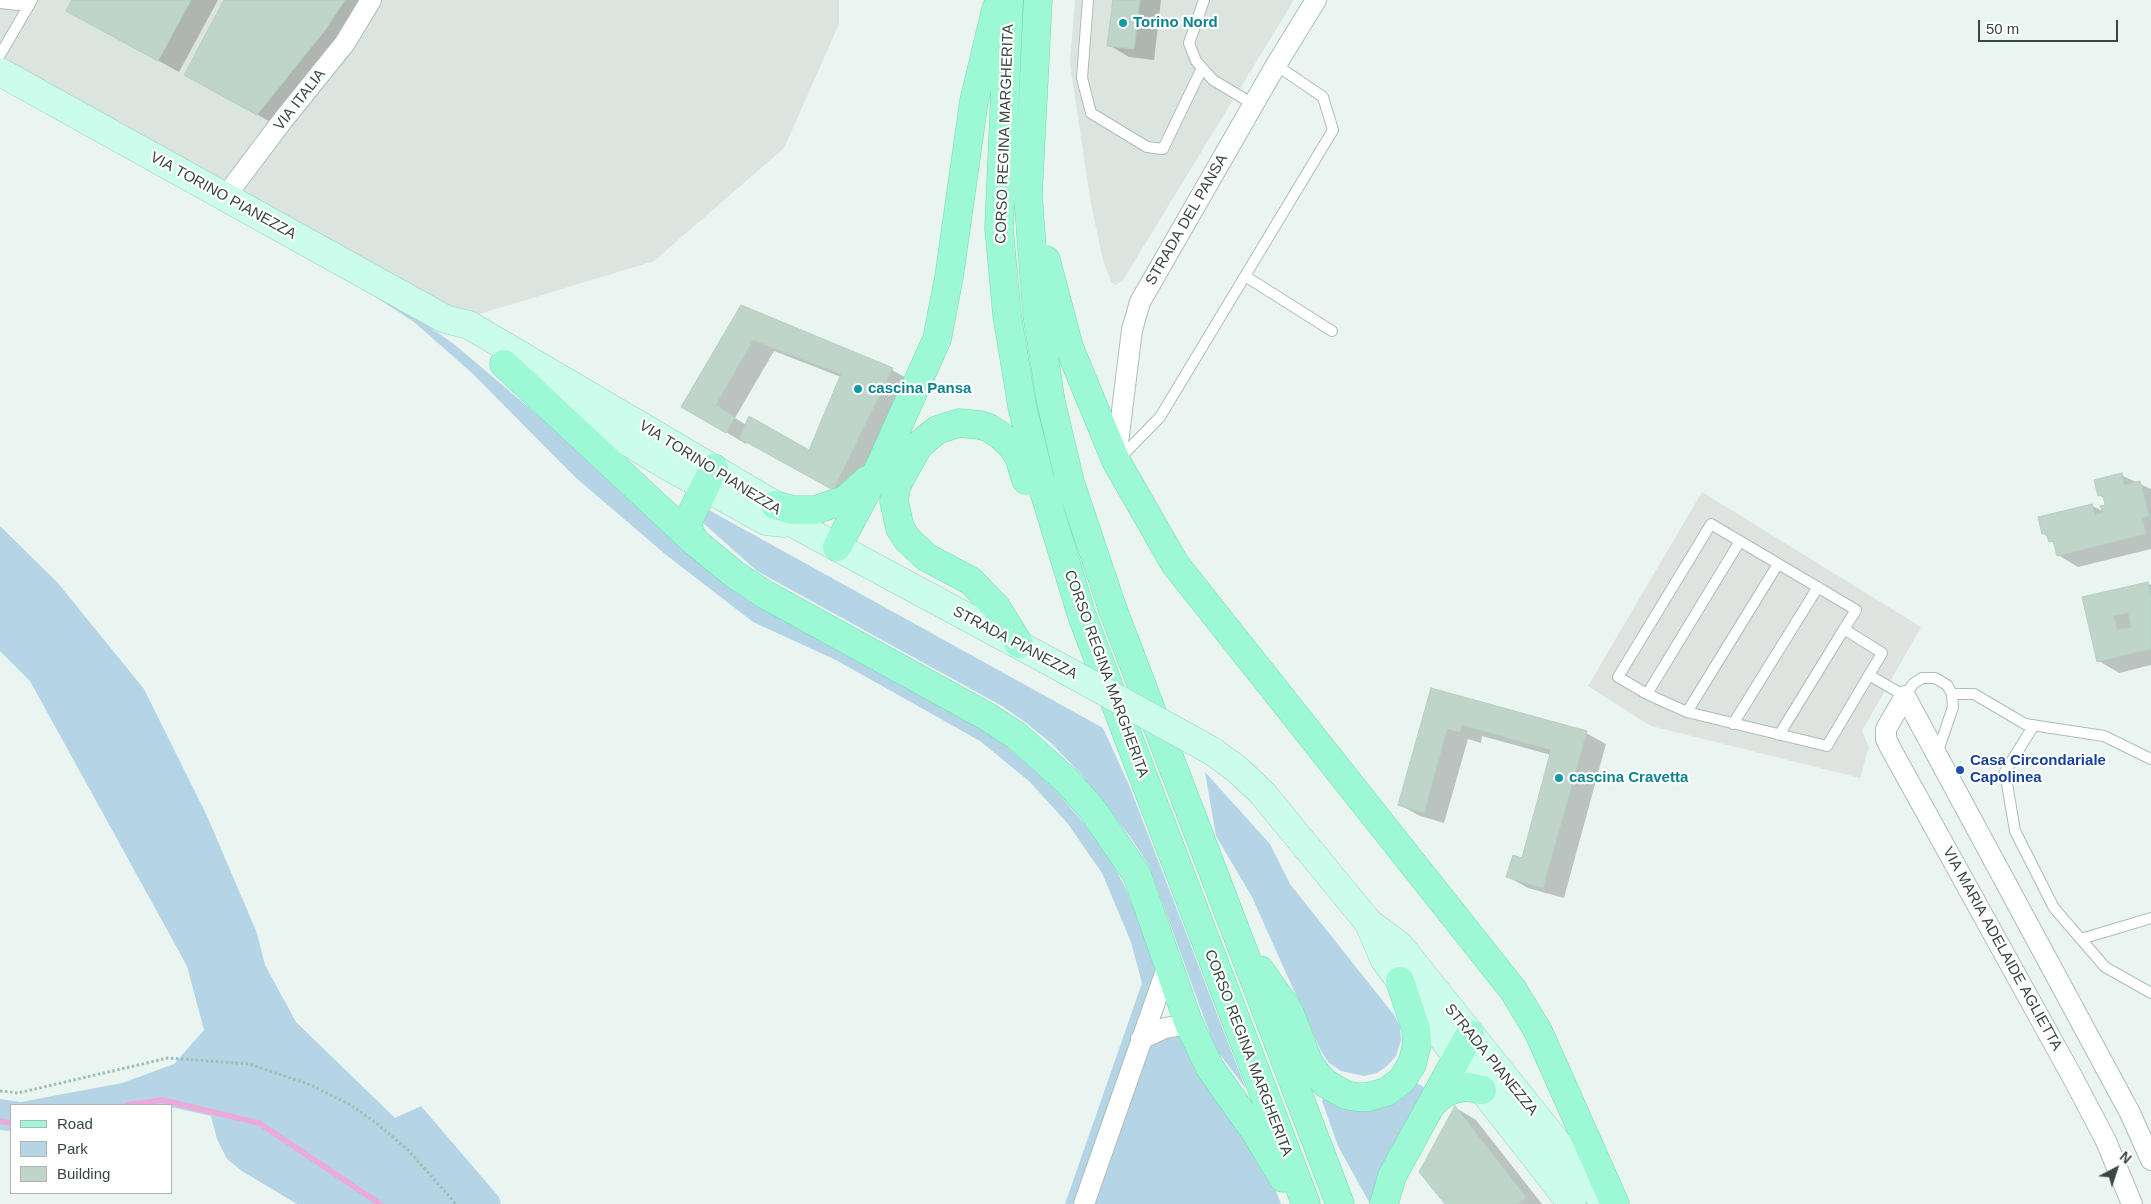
<!DOCTYPE html>
<html>
<head>
<meta charset="utf-8">
<style>
  body { margin:0 }
  #map { position:relative; width:2151px; height:1204px; overflow:hidden; background:#eaf4f0; font-family:Helvetica,sans-serif }
  canvas { display:block }
  .legend { position:absolute; left:10px; top:1104px; width:162px; height:90px; box-sizing:border-box; background:#fff; border:1px solid #afb5b3; margin:0; padding:6px 9px; list-style:none; font-size:15px; color:#384740 }
  .legend li { display:flex; align-items:center; gap:10px; height:25px }
  .legend b { width:25px; border:1px solid #afb5b3 }
  .north { position:absolute; left:2091px; top:1144px; width:50px; height:50px; -webkit-text-stroke:4px #fff; paint-order:stroke; rotate:40deg; font-size:14px; font-weight:700; line-height:20px; text-align:center; color:#384740 }
  .north::after { content:''; display:block; margin:auto; width:18px; height:22px; background:#384740; clip-path:polygon(50% 0,100% 100%,50% 72%,0 100%) }
  .scale { position:absolute; left:1978px; top:20px; width:140px; height:22px; box-sizing:border-box; border:2px solid #384740; border-top:0; padding-left:6px; font-size:15px; line-height:18px; white-space:nowrap; color:#384740; -webkit-text-stroke:4px #fff; paint-order:stroke }
</style>
</head>
<body>
<div id="map">
<canvas width="2151" height="1204"></canvas>
<ul class="legend">
<li><b style="height:6px;background:#9df9d5"></b>Road</li>
<li><b style="height:14px;background:#b5d5e6"></b>Park</li>
<li><b style="height:14px;background:#bfd5ca"></b>Building</li>
</ul>
<div class="north">N</div>
<div class="scale">50 m</div>
</div>
<script>
const context = document.querySelector('canvas').getContext('2d');
context.lineJoin = 'round';
function fill(path, color) { context.fillStyle = color; context.fill(path, 'evenodd'); }
const toPath = rows => new Path2D(rows.map(r => 'M' + r).join(''));
function trace(path, color, width, dash) { context.strokeStyle = color; context.lineWidth = width; context.lineCap = dash ? 'butt' : 'round'; context.setLineDash(dash || []); context.stroke(path); }
function label(font, color, halo, rows, align = 'center') {
  context.font = font + ' Helvetica,sans-serif'; context.lineWidth = 4.5; context.setLineDash([]); context.textBaseline = 'middle'; context.strokeStyle = halo; context.fillStyle = color; for (const [text, x, y, turn = 0] of rows) {
    context.save(); context.translate(x, y); context.rotate((+turn || 0) * Math.PI / 180); context.textAlign = isNaN(turn) ? turn : align; if (halo) context.strokeText(text, 0, 0); context.fillText(text, 0, 0); context.restore();
  }
}
fill(toPath([
  [0,0,839,0,839,24,784,148,654,261,463,319,0,60],
  [1075,0,1294,0,1123,280,1116,285,1112,283,1103,260,1091,204,1072,78,1070,61]
]), '#dbe4df');
fill(toPath([
  [362,288,424,323,455,345,565,438,752,602,824,643,982,729,1004,744,1052,786,1087,827,1108,855,1126,889,1159,972,1077,1204,1065,1204,1142,983,1131,942,1102,873,1068,824,1030,782,980,741,836,660,753,622,665,554,575,477,472,373,414,322],
  [709,510,1103,728,1129,785,1246,1089,1215,1048,1149,866,1131,838,1081,774,1051,743,1025,722,1002,706,757,571,702,522],
  [0,526,57,582,144,689,207,816,257,933,265,965,296,1022,395,1118,421,1106,499,1197,501,1204,297,1204,242,1171,227,1159,217,1139,211,1116,171,1107,171,1105,11,1105,11,1131,0,1130,0,1099,21,1102,122,1083,174,1064,204,1030,187,966,30,681,0,651],
  [1205,772,1270,844,1290,884,1394,1015,1400,1026,1401,1040,1396,1056,1387,1066,1377,1073,1364,1076,1341,1071,1329,1063,1321,1051,1252,897,1216,836],
  [1184,1034,1272,1181,1281,1204,1090,1204,1147,1049,1156,1042,1166,1037],
  [1417,1083,1427,1089,1374,1201,1369,1202,1338,1146,1322,1101,1327,1094,1406,1093]
]), '#b5d5e6');
fill(toPath([
  [1702,492,1921,627,1862,731,1869,747,1860,778,1651,726,1588,686]
]), '#dee3e0');
fill(toPath([
  [73,0,218,0,179,72,88,22],
  [226,0,371,0,278,126,205,86],
  [1114,0,1161,0,1154,60,1129,57,1109,45],
  [741,307,892,370,912,381,853,500,747,442,746,444,682,406],
  [774,351,841,377,810,451,746,425,735,418],
  [2121,475,2151,489,2151,549,2078,567,2058,555,2055,544,2043,533,2091,505,2104,512,2107,506,2105,499,2099,495],
  [2148,583,2151,585,2151,665,2119,673,2099,661,2083,598],
  [1432,690,1586,733,1606,744,1564,898,1528,888,1508,877,1523,859,1551,755,1482,736,1481,743,1468,739,1444,823,1420,816,1400,805],
  [1456,1108,1476,1120,1542,1204,1447,1204]
]), '#0003');
trace(toPath([
  [127,1105,162,1100,259,1123,380,1204],
  [0,1121,11,1123]
]), '#eda9d9', 5.5);
const building = toPath([
  [72,0,191,0,158,61,66,11,72,0],
  [224,0,345,0,326,29,257,115,184,75,224,0],
  [1113,0,1140,0,1134,49,1107,46,1113,0],
  [741,305,893,368,833,490,739,438,749,416,809,450,841,374,753,340,716,405,735,417,726,433,681,407,741,305],
  [2122,473,2124,485,2140,481,2149,516,2142,518,2146,534,2057,556,2053,541,2049,542,2046,533,2042,534,2038,517,2092,504,2095,515,2103,513,2100,506,2105,505,2103,495,2098,496,2094,480,2122,473],
  [2148,582,2151,595,2151,649,2097,662,2082,597,2148,582],
  [2128,613,2131,627,2117,630,2114,616,2128,613],
  [1431,688,1587,731,1543,888,1506,877,1513,855,1522,858,1551,750,1462,725,1460,732,1447,729,1424,813,1398,805,1431,688],
  [1455,1106,1526,1197,1517,1204,1445,1204,1419,1172,1455,1106]
]);
fill(building, '#bfd5ca');
trace(building, '#b3d0c1', 1);
const lane = toPath([
  [1088,0,1082,78,1091,113,1147,147,1163,149,1202,68],
  [1204,0,1189,43,1196,61,1213,80,1253,104],
  [0,3,18,5,26,0],
  [0,55,32,0],
  [1245,276,1332,331],
  [1119,459,1160,417,1333,130,1323,97,1276,65],
  [1869,675,1827,746,1687,712,1647,694,1618,677,1711,524,1856,610,1844,629,1882,653,1869,675,1905,696,1913,684,1922,678,1935,678,1947,685,1952,694,1953,707,1937,754],
  [1647,694,1740,541],
  [1952,694,1974,694,2025,724,2104,736,2151,759],
  [1687,712,1778,564],
  [1733,724,1818,587],
  [2034,725,2005,772,2015,831,2054,908,2105,967,2151,993],
  [1779,735,1844,629],
  [2081,939,2151,918]
]);
const street = toPath([
  [225,197,283,120,345,43,371,0],
  [1116,459,1132,330,1140,302,1276,65,1316,0],
  [1141,1039,1165,1028,1189,1024],
  [1084,1204,1168,965],
  [2132,1204,2106,1141,2074,1080,1891,749,1886,739,1886,729,1905,696,2130,1113,2151,1160]
]);
const secondary = toPath([
  [0,72,445,319,469,325,775,505,796,525,1058,666],
  [543,390,666,465,766,521,784,523],
  [1212,751,1238,770,1263,794,1369,923,1400,946,1606,1204],
  [1369,923,1384,959,1457,1057,1572,1204]
]);
const primary = toPath([
  [1009,0,999,228,1007,315,1022,406,1039,475,1082,616,1306,1204],
  [1038,0,1028,195,1037,314,1051,402,1070,482,1113,610,1340,1204],
  [1046,260,1069,347,1116,461,1175,564,1513,990,1538,1031,1615,1204],
  [504,364,695,542,734,574,766,595,986,716,1017,736,1066,780,1092,809,1137,875,1189,1024,1210,1068,1256,1133,1283,1178],
  [775,505,793,510,815,510,845,500,867,480],
  [695,542,690,533,687,523,714,468],
  [837,547,880,466,937,339,949,277,974,101,996,9],
  [1019,644,996,607,971,581,926,557,907,539,900,528,894,501,896,487,902,475,919,445,937,430,959,423,980,425,989,428,1001,436,1012,446,1019,457,1026,480],
  [1260,970,1289,1011,1308,1061,1316,1073,1325,1083,1335,1089,1346,1095,1357,1097,1368,1097,1386,1092,1402,1080,1412,1064,1417,1044,1416,1029,1400,981],
  [1433,1103,1443,1094,1454,1089,1468,1087,1482,1090],
  [1384,1204,1392,1176,1470,1034]
]);
trace(lane, '#acbfb6', 12);
trace(street, '#acbfb6', 22);
trace(secondary, '#9bd1bd', 29);
trace(primary, '#6ddeb0', 29);
trace(toPath([
  [0,1091,18,1093,168,1058,249,1064,308,1084,349,1104,379,1125,409,1151,456,1204]
]), '#9ec0b0', 3, [2.5, 2.5]);
trace(lane, '#fff', 10);
trace(street, '#fff', 20);
trace(secondary, '#ccfceb', 28);
trace(primary, '#9df9d5', 28);
const secondaryBridge = toPath([
  [1058,666,1212,751]
]);
trace(secondaryBridge, '#9bd1bd', 29, []);
trace(secondaryBridge, '#ccfceb', 28);
for (const [x, y, r, color] of [
  [1123,23,5,"#0f9aa8"],
  [858,389,5,"#0f9aa8"],
  [1960,770,5,"#1a4fb4"],
  [1559,778,5,"#0f9aa8"]
]) { const dot = new Path2D(); dot.arc(x, y, r, 0, 2 * Math.PI); context.fillStyle = color; context.fill(dot); trace(dot, '#fff', 2); }
label('bold 15px', '#0d838f', '#fff', [
  ["Torino Nord",1133,23],
  ["cascina Pansa",868,389],
  ["cascina Cravetta",1569,778]
], 'left');
label('15px', '#384740', '#fff', [
  ["VIA ITALIA",300,100,-52],
  ["CORSO REGINA MARGHERITA",1005,134,-88],
  ["VIA TORINO PIANEZZA",223,196,29],
  ["STRADA DEL PANSA",1187,220,-60],
  ["VIA TORINO PIANEZZA",710,468,32],
  ["STRADA PIANEZZA",1015,643,28],
  ["CORSO REGINA MARGHERITA",1106,674,70],
  ["VIA MARIA ADELAIDE AGLIETTA",2002,949,61],
  ["CORSO REGINA MARGHERITA",1248,1053,69],
  ["STRADA PIANEZZA",1491,1060,51]
]);
label('bold 15px', '#164399', '#fff', [
  ["Casa Circondariale",1970,761],
  ["Capolinea",1970,778]
], 'left');
</script>
</body>
</html>
